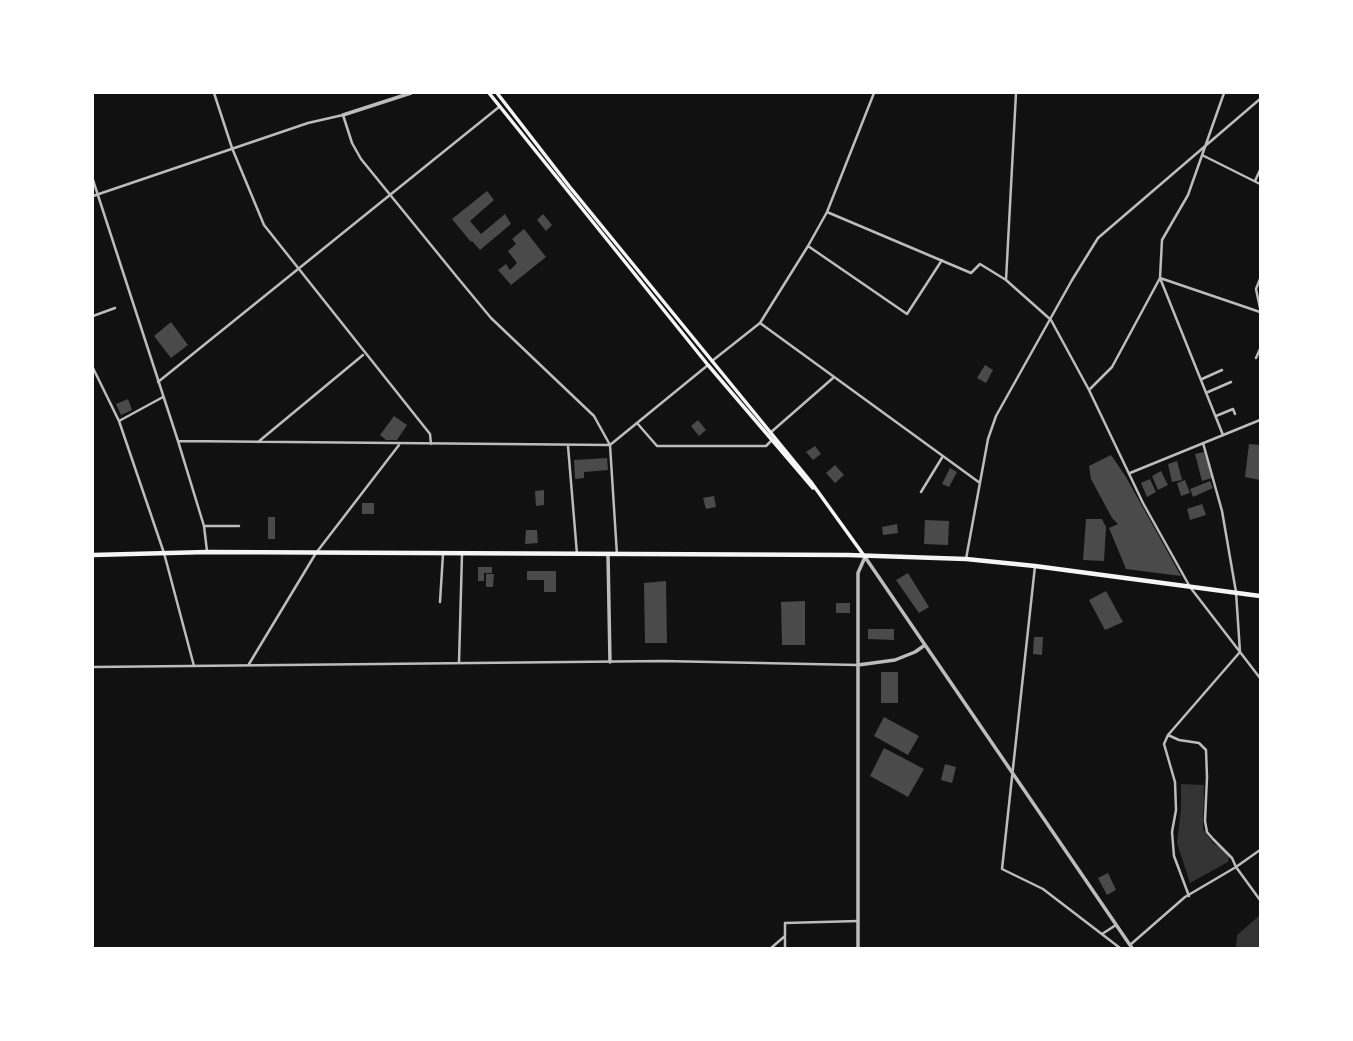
<!DOCTYPE html>
<html>
<head>
<meta charset="utf-8">
<style>
  body { margin:0 }
  #map { position:relative; width:1353px; height:1041px; overflow:hidden; background:#111; font-family:Overpass,sans-serif }
  canvas { display:block }
  .frame { position:absolute; inset:0; border:94px solid #fff; pointer-events:none }
</style>
</head>
<body>
<div id="map">
<canvas width="1353" height="1041"></canvas>
<div class="frame"></div>
</div>
<script>
const context = document.querySelector('canvas').getContext('2d');
context.lineJoin = 'round';
function fill(path, color) { context.fillStyle = color; context.fill(path, 'evenodd'); }
const toPath = rows => new Path2D(rows.map(r => 'M' + r).join(''));
function trace(path, color, width, dash) { context.strokeStyle = color; context.lineWidth = width; context.lineCap = dash ? 'butt' : 'round'; context.setLineDash(dash || []); context.stroke(path); }
fill(toPath([
  [1181,784,1204,785,1203,829,1213,843,1230,854,1228,862,1190,883,1177,843,1181,809],
  [1260,915,1260,948,1236,948,1237,935]
]), '#333');
fill(toPath([
  [487,191,494,200,470,221,481,234,505,214,511,224,480,250,472,241,471,242,452,219],
  [543,214,552,225,546,231,537,220],
  [524,229,546,257,511,285,498,270,506,264,510,270,517,263,508,251,516,244,512,239],
  [171,322,188,345,171,358,154,336],
  [985,365,993,370,986,383,977,378],
  [128,399,132,410,121,415,116,404],
  [394,416,407,425,397,440,386,440,380,435],
  [698,420,706,430,699,436,691,426],
  [1249,444,1260,445,1260,480,1245,477],
  [815,446,821,454,813,460,806,452],
  [1204,452,1212,478,1202,481,1195,454],
  [1111,455,1126,477,1181,576,1126,569,1109,528,1118,524,1112,518,1091,479,1089,466],
  [607,458,608,470,584,472,584,478,575,479,574,460],
  [1177,461,1182,480,1172,482,1168,464],
  [835,465,844,475,835,483,826,473],
  [950,468,957,472,949,487,942,484],
  [1161,471,1168,485,1158,490,1152,476],
  [1150,479,1156,492,1147,497,1141,483],
  [1185,480,1190,493,1181,496,1177,483],
  [1210,481,1213,488,1193,497,1190,489],
  [544,490,544,505,536,506,535,491],
  [714,496,716,507,706,509,703,498],
  [362,503,374,503,374,514,362,514],
  [1202,504,1206,515,1190,520,1187,509],
  [268,517,275,517,275,539,268,539],
  [1086,519,1102,519,1106,527,1104,561,1083,560],
  [925,520,949,521,948,545,924,544],
  [897,524,898,533,883,535,882,527],
  [526,530,537,530,538,543,525,544],
  [478,567,492,567,492,573,484,573,484,581,478,581],
  [527,571,556,571,556,592,544,592,544,580,527,580],
  [908,573,929,607,919,613,896,580],
  [486,574,494,574,493,587,486,587],
  [666,581,667,643,645,643,644,583],
  [1106,591,1123,622,1105,630,1089,600],
  [805,601,805,645,782,645,781,602],
  [836,603,850,603,850,613,836,613],
  [868,629,894,629,894,640,868,639],
  [1034,637,1043,637,1042,655,1033,654],
  [881,672,898,672,898,703,881,703],
  [884,717,919,736,908,755,874,736],
  [884,748,924,769,908,797,870,776],
  [945,764,956,767,952,783,941,780],
  [1108,873,1116,890,1107,895,1098,878]
]), '#4a4a4a');
trace(toPath([
  [214,93,232,148,264,225,430,434,431,444],
  [1202,155,1260,184],
  [93,180,178,441,204,526,207,551],
  [1255,181,1260,170],
  [93,196,308,123,343,115,352,143,361,159,457,277,491,318,594,416,610,445,178,441],
  [827,212,971,273,980,264,1006,280,1051,320,1089,390,1143,503,1190,587,1240,652,1168,735,1164,744,1175,782,1176,810,1172,832,1174,856,1189,896],
  [808,246,907,314,942,260],
  [1160,278,1223,435],
  [1160,278,1260,312],
  [1260,279,1256,289,1260,308],
  [1006,280,1016,93],
  [93,316,115,308],
  [760,323,980,483],
  [1256,358,1260,349],
  [712,361,760,323,808,246,827,212,874,93],
  [93,368,119,421,164,553,194,666],
  [1202,379,1222,370],
  [158,382,499,107],
  [1089,390,1112,367,1160,278,1162,240,1188,195,1224,93],
  [1208,392,1231,382],
  [1216,416,1233,409,1235,414],
  [119,421,163,397],
  [637,423,657,446,766,446,771,441],
  [770,433,833,378],
  [258,442,363,355],
  [1203,443,1222,511,1236,592,1240,652,1260,678],
  [568,446,577,554],
  [1130,473,1260,420],
  [921,492,943,456],
  [204,526,239,526],
  [617,555,610,445,708,365],
  [966,559,988,439,996,416,1072,280,1098,238,1260,99],
  [1035,566,1002,869,1043,889,1120,948],
  [440,602,443,554],
  [459,663,462,554],
  [249,664,316,553,399,445],
  [93,667,663,661,858,665],
  [1168,735,1179,740,1199,743,1206,750,1207,777,1205,821,1207,832,1213,839,1232,858,1236,867,1260,850],
  [1102,934,1116,925],
  [785,938,785,948],
  [1130,945,1185,897,1236,867,1260,900],
  [771,948,785,936,785,923,858,921]
]), '#bcbcbc', 2.5);
trace(toPath([
  [343,115,411,93],
  [608,554,610,662],
  [858,665,895,660,915,652,925,645],
  [858,948,858,573,865,557,1132,948]
]), '#bcbcbc', 3.5);
trace(toPath([
  [489,93,708,365,813,488],
  [497,93,569,186,811,482,865,557]
]), '#f5f5f5', 3.5);
trace(toPath([
  [93,555,207,552,848,555,966,559,1035,566,1260,596]
]), '#f5f5f5', 4.5);
</script>
</body>
</html>
